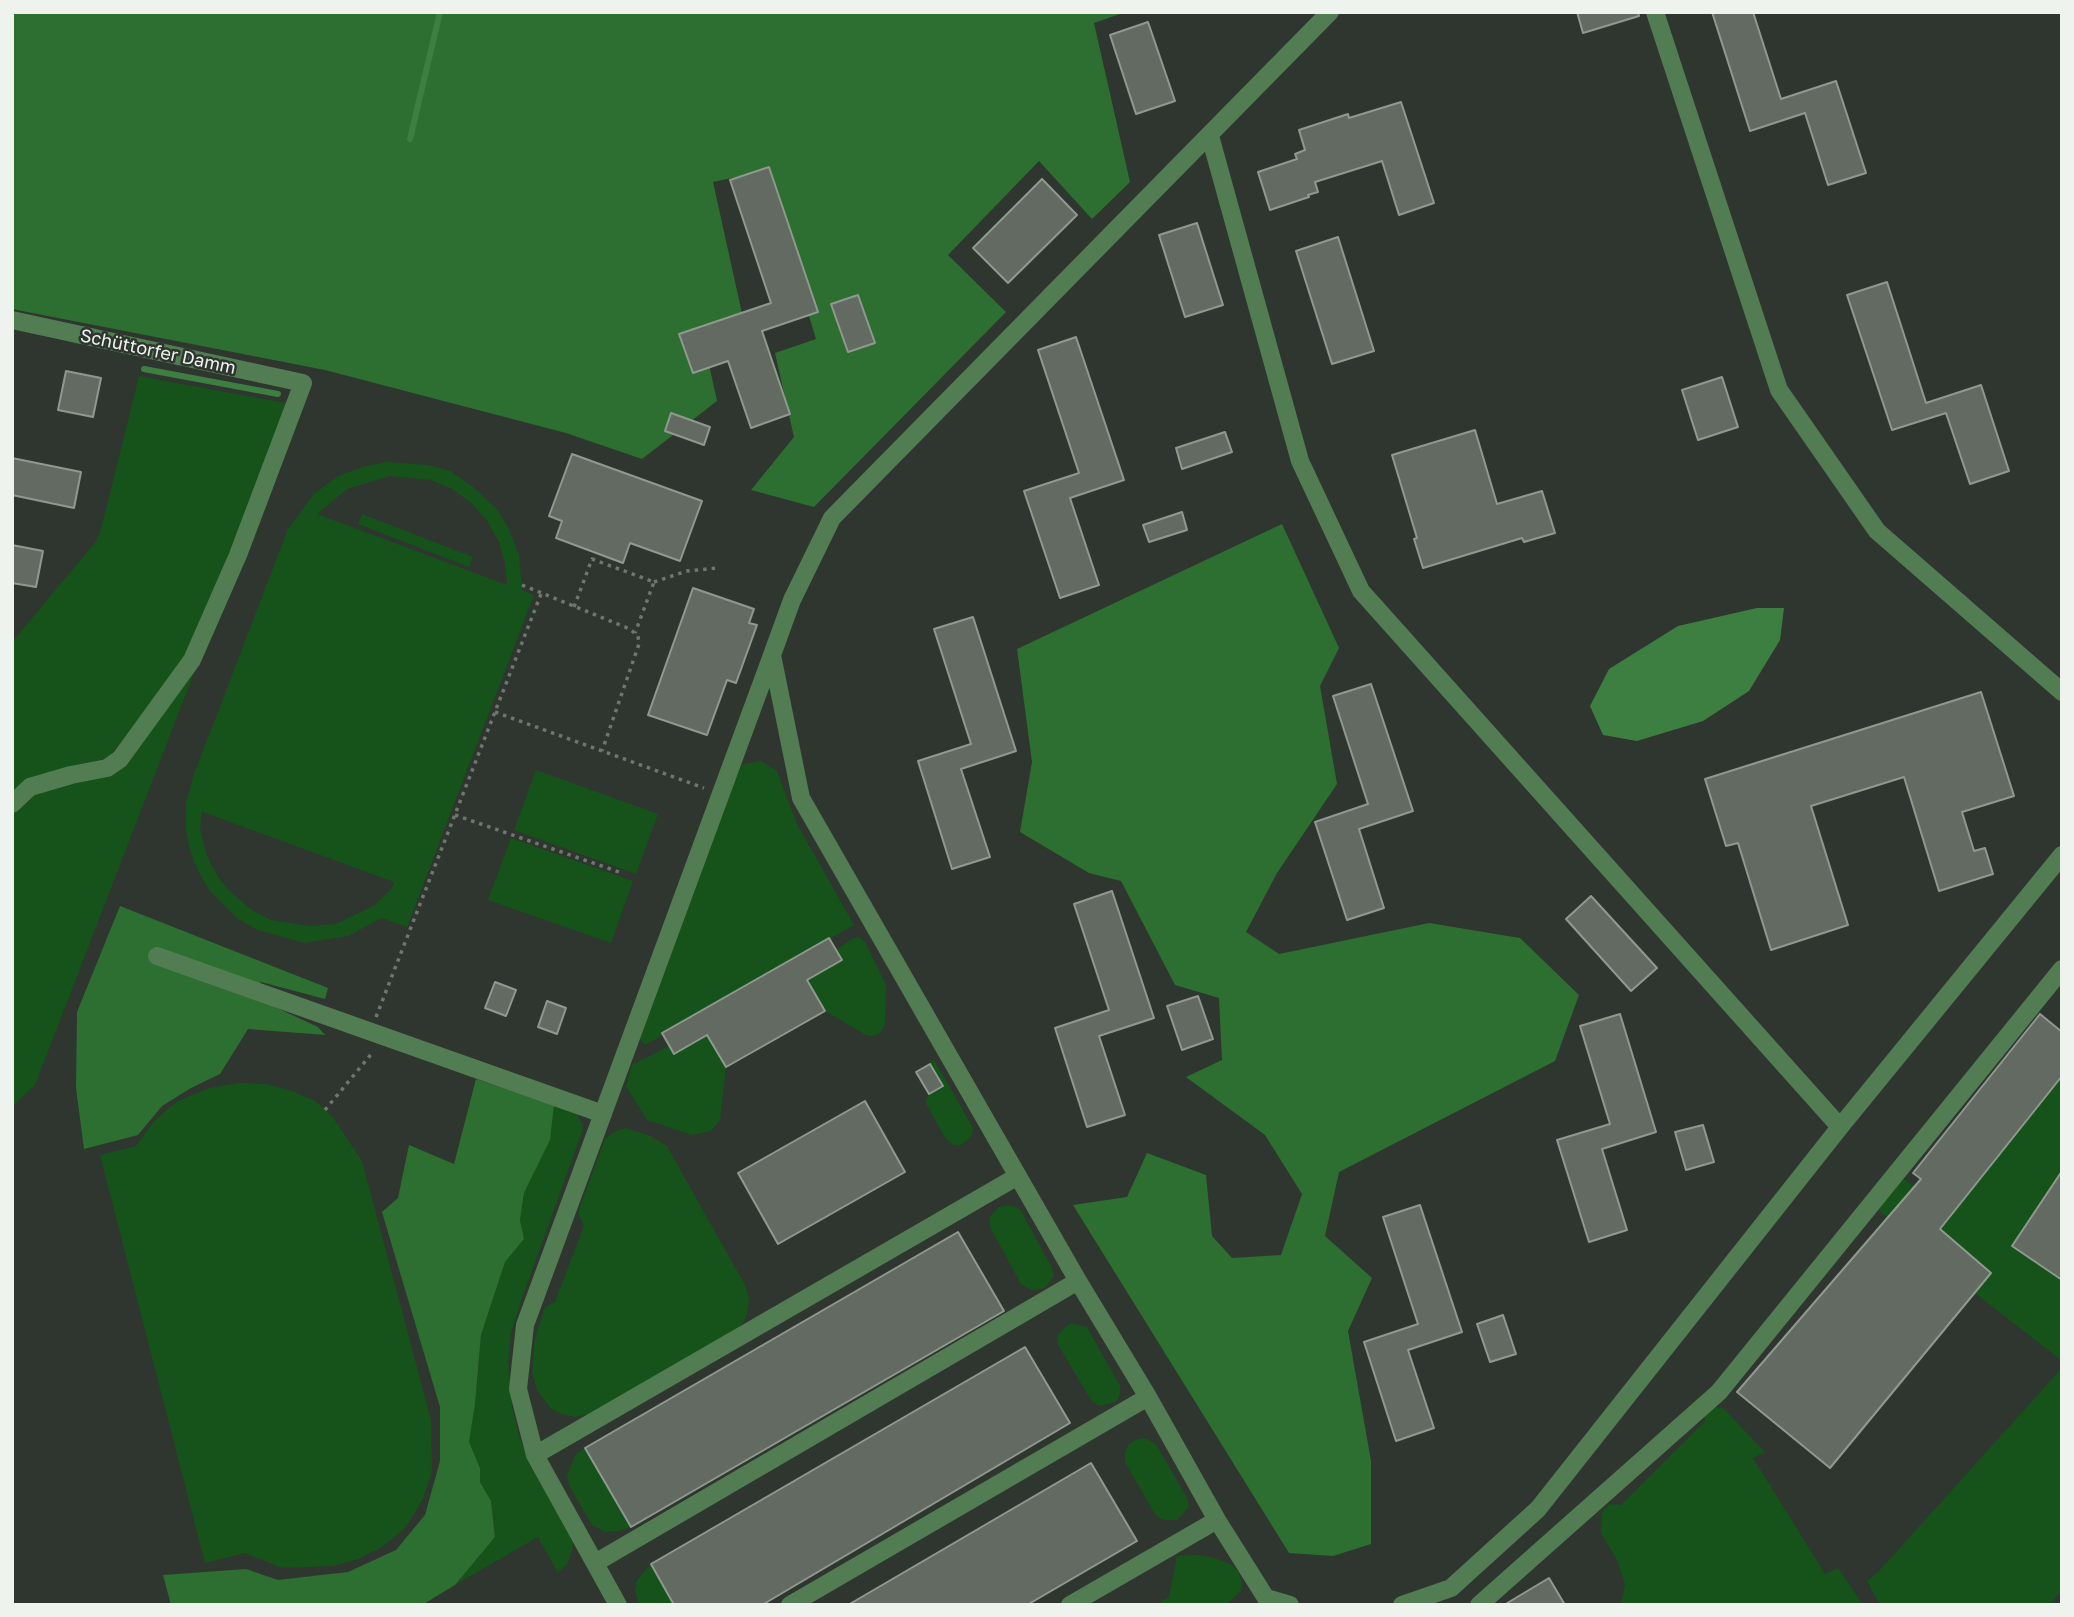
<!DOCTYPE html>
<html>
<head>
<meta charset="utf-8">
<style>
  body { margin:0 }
  #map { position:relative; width:2074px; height:1617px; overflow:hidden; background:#2f362f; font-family:"Golos Text",sans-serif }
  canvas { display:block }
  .frame { position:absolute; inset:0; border:14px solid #eef3ee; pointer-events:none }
</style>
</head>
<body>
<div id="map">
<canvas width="2074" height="1617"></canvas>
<div class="frame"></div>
</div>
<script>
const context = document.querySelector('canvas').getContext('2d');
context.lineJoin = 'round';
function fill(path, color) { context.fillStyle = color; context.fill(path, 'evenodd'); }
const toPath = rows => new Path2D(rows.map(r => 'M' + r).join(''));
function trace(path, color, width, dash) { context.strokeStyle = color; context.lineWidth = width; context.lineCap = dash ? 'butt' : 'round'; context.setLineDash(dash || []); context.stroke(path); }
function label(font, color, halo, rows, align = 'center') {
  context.font = font + ' "Golos Text",sans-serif'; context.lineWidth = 5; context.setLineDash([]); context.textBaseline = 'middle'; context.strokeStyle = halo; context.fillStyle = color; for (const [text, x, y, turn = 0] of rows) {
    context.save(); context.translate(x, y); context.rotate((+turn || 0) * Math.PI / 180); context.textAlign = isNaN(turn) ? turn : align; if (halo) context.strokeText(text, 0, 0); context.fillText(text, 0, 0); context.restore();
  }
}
fill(toPath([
  [139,376,291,404,188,658,110,756,41,782,12,796,12,642,94,544,100,533],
  [386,462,429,465,450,471,472,486,497,509,509,529,519,555,522,590,534,595,407,927,382,918,348,936,304,943,258,930,238,919,210,891,198,871,190,851,186,830,186,804,193,777,288,529,314,494,338,476,363,467],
  [390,476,431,480,452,489,470,502,486,519,499,542,505,563,507,585,317,514,347,489],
  [202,812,203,812,394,882,392,888,375,905,336,924,310,926,271,920,250,909,230,891,218,877,207,856,200,829],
  [362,514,473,557,469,567,358,524],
  [199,660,35,1085,12,1107,12,813,36,791,120,767],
  [761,761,777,771,797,824,854,925,662,1032,663,1035,645,1045,640,1039,737,771,743,764],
  [536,770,658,814,636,874,514,830],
  [511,838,633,881,611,943,488,900],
  [854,938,860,938,865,942,886,985,885,1025,880,1033,872,1036,866,1035,825,1011,807,980,841,961,835,950],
  [707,1035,726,1067,720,1120,711,1131,692,1135,647,1120,626,1086,632,1065,669,1046,674,1054],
  [934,1060,973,1128,972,1136,961,1145,954,1145,946,1139,925,1102,929,1094,942,1086,929,1063],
  [2062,1076,2062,1171,2012,1246,2062,1280,2062,1361,1975,1293,1991,1272,1904,1198,1887,1217,1877,1209,1902,1178,1937,1203],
  [239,1083,267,1084,292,1091,315,1101,332,1116,362,1161,431,1420,432,1471,423,1499,411,1519,404,1529,382,1547,358,1559,333,1566,282,1568,245,1553,205,1563,100,1155,136,1146,156,1119,176,1102,209,1088],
  [554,1105,575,1112,583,1125,582,1132,520,1304,511,1333,508,1363,512,1407,519,1436,530,1464,569,1532,573,1541,572,1551,567,1564,558,1573,538,1537,455,1585,495,1537,491,1501,480,1482,480,1468,469,1442,475,1404,481,1335,505,1262,524,1239,520,1220,524,1193,550,1140],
  [626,1128,650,1136,667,1146,746,1287,749,1300,747,1315,739,1329,588,1414,576,1417,564,1415,551,1409,537,1390,532,1372,535,1338,545,1307,555,1302,584,1226,578,1213,605,1139,614,1132],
  [1009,1205,1020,1209,1052,1268,1054,1276,1045,1288,1031,1290,1021,1284,991,1229,989,1218,999,1207],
  [1071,1323,1087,1327,1120,1386,1120,1394,1116,1402,1100,1406,1092,1402,1057,1343,1058,1334],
  [2062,1368,2062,1591,2048,1605,1880,1605,1867,1581,1879,1571],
  [1712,1407,1723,1408,1765,1452,1753,1458,1825,1574,1838,1568,1863,1605,1621,1605,1625,1584,1617,1560,1601,1533,1602,1512,1609,1504,1621,1505,1705,1421,1703,1410],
  [1145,1438,1156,1444,1187,1498,1189,1507,1177,1520,1164,1520,1156,1516,1125,1462,1125,1453,1128,1445,1135,1440],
  [585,1448,631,1527,618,1531,605,1532,592,1525,570,1487,567,1475,576,1454],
  [1195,1555,1212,1557,1230,1564,1238,1571,1242,1583,1241,1591,1226,1605,1156,1605,1169,1597,1177,1556],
  [651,1564,674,1605,639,1605,635,1590,637,1580]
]), '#15531a');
fill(toPath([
  [12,12,1126,12,1094,23,1130,182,1092,219,1039,161,948,255,1006,312,814,507,751,490,794,437,775,353,816,339,765,171,713,182,743,318,701,328,717,401,642,459,566,433,325,370,12,309],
  [1282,524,1339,648,1320,686,1337,784,1277,873,1246,932,1279,954,1429,923,1520,938,1579,995,1555,1061,1339,1172,1325,1236,1372,1278,1348,1331,1371,1461,1371,1544,1333,1556,1289,1553,1073,1205,1127,1197,1147,1153,1206,1175,1212,1236,1232,1258,1281,1255,1302,1194,1265,1135,1186,1077,1222,1060,1219,998,1175,985,1121,881,1089,873,1020,832,1032,762,1017,649],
  [120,906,328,988,325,999,261,982,249,995,318,1027,325,1035,248,1029,220,1074,191,1088,162,1106,138,1135,84,1149,76,1088,77,1012],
  [476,1079,554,1105,550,1140,524,1193,520,1220,524,1239,505,1262,481,1335,475,1404,469,1442,480,1468,480,1482,491,1501,495,1537,455,1585,422,1605,171,1605,163,1575,246,1569,278,1580,348,1572,396,1550,425,1515,440,1461,440,1407,382,1212,398,1198,409,1145,454,1164]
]), '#2d6f30');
fill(toPath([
  [1757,608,1784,608,1780,640,1749,691,1703,721,1637,741,1603,735,1590,706,1609,669,1678,626]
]), '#3d7f40');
trace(toPath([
  [410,139,440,12],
  [144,369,278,394]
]), '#3d7f40', 6);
const building = toPath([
  [1577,12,1638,12,1639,16,1583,33,1577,12],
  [1712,12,1753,12,1781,99,1836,81,1866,173,1828,185,1805,113,1750,131,1712,12],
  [1148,22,1175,101,1136,114,1110,35,1148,22],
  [1401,102,1434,203,1399,215,1382,161,1315,182,1318,192,1308,195,1309,197,1270,210,1258,172,1297,159,1295,154,1305,150,1299,130,1348,114,1349,118,1401,102],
  [769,167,818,312,762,331,790,414,751,428,728,361,693,373,679,334,771,303,730,180,769,167],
  [1042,179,1077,215,1008,283,973,248,1042,179],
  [1197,223,1223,305,1185,317,1159,235,1197,223],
  [1338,237,1374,351,1332,364,1296,251,1338,237],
  [1887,282,1926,403,1981,385,2009,471,1970,484,1946,413,1892,430,1847,295,1887,282],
  [858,295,875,343,848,352,831,304,858,295],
  [1076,337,1124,480,1070,498,1099,585,1060,598,1024,491,1079,473,1038,350,1076,337],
  [66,371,101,378,93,417,58,410,66,371],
  [1722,377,1738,427,1698,440,1682,390,1722,377],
  [671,413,710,427,704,445,665,431,671,413],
  [1475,430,1497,504,1542,491,1555,533,1524,542,1522,538,1423,568,1414,539,1417,538,1392,455,1475,430],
  [1225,432,1232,452,1182,469,1176,448,1225,432],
  [572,454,702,501,680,561,630,543,623,563,556,538,562,521,549,516,572,454],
  [12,458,81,472,74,508,12,495,12,458],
  [1182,512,1187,530,1149,542,1143,525,1182,512],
  [12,545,43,551,36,587,12,583,12,545],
  [693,588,754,609,749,623,757,625,736,683,727,680,707,735,648,715,693,588],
  [973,617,1016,751,961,769,990,857,952,869,918,761,971,744,934,629,973,617],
  [1371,684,1413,811,1359,829,1384,908,1347,920,1315,822,1368,804,1333,696,1371,684],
  [1981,692,2014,796,1962,812,1974,851,1985,848,1993,874,1939,891,1904,777,1811,806,1848,925,1771,950,1738,843,1726,846,1705,779,1981,692],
  [1112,891,1154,1018,1099,1036,1125,1115,1087,1127,1055,1028,1109,1010,1074,904,1112,891],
  [1591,896,1657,968,1631,991,1566,919,1591,896],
  [829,938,842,960,807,980,825,1011,726,1067,707,1035,674,1054,662,1033,829,938],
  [495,982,516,990,506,1016,485,1008,495,982],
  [1198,996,1213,1039,1182,1050,1167,1006,1198,996],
  [547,1001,566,1008,557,1034,538,1027,547,1001],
  [1620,1014,1656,1132,1602,1149,1627,1230,1589,1242,1557,1140,1610,1124,1580,1026,1620,1014],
  [2040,1014,2062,1032,2062,1076,1940,1229,1991,1273,1830,1468,1737,1392,1921,1179,1913,1173,2040,1014],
  [930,1064,943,1086,929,1094,916,1072,930,1064],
  [865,1101,905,1172,778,1244,738,1173,865,1101],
  [1703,1125,1714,1162,1686,1170,1675,1132,1703,1125],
  [2062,1171,2062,1280,2012,1246,2062,1171],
  [1420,1205,1462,1332,1408,1350,1434,1428,1396,1441,1364,1342,1418,1324,1383,1217,1420,1205],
  [958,1232,1004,1311,631,1527,585,1448,958,1232],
  [1503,1315,1516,1354,1490,1362,1477,1324,1503,1315],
  [1025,1347,1070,1423,762,1605,674,1605,651,1564,1025,1347],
  [1091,1463,1137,1541,1027,1605,848,1605,1091,1463],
  [1549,1578,1565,1605,1504,1605,1549,1578]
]);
fill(building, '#626a61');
trace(building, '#90998f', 2);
trace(toPath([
  [654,582,687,571,717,568],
  [522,585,630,629,638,636,639,644,602,751],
  [574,607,592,559,654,582,635,633],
  [495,712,704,788],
  [455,815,619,872],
  [376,1017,541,594],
  [325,1110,373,1052]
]), '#6f756f', 3.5, [3.5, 5]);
trace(toPath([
  [1655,12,1779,390,1877,531,2062,692],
  [1210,136,1300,461,1361,591,1840,1127],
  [12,320,303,383,238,555,192,660,120,759,107,768,71,775,30,787,12,804],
  [157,956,603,1114],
  [535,1455,1018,1176],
  [595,1563,1078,1281],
  [618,1605,535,1455,518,1389,525,1325,772,655],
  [790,1605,1148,1397],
  [1070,1605,1217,1520],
  [1290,1605,1266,1598,1217,1520,1148,1397,1078,1281,801,798,772,655,792,600,832,518,1330,12],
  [1402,1605,1451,1588,1538,1509,1840,1127,2062,855],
  [1479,1605,1719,1392,2062,969]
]), '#527c52', 18);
label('18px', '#eef3ee', '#2f362f', [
  ["Schüttorfer Damm",158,352,12]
]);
</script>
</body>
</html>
